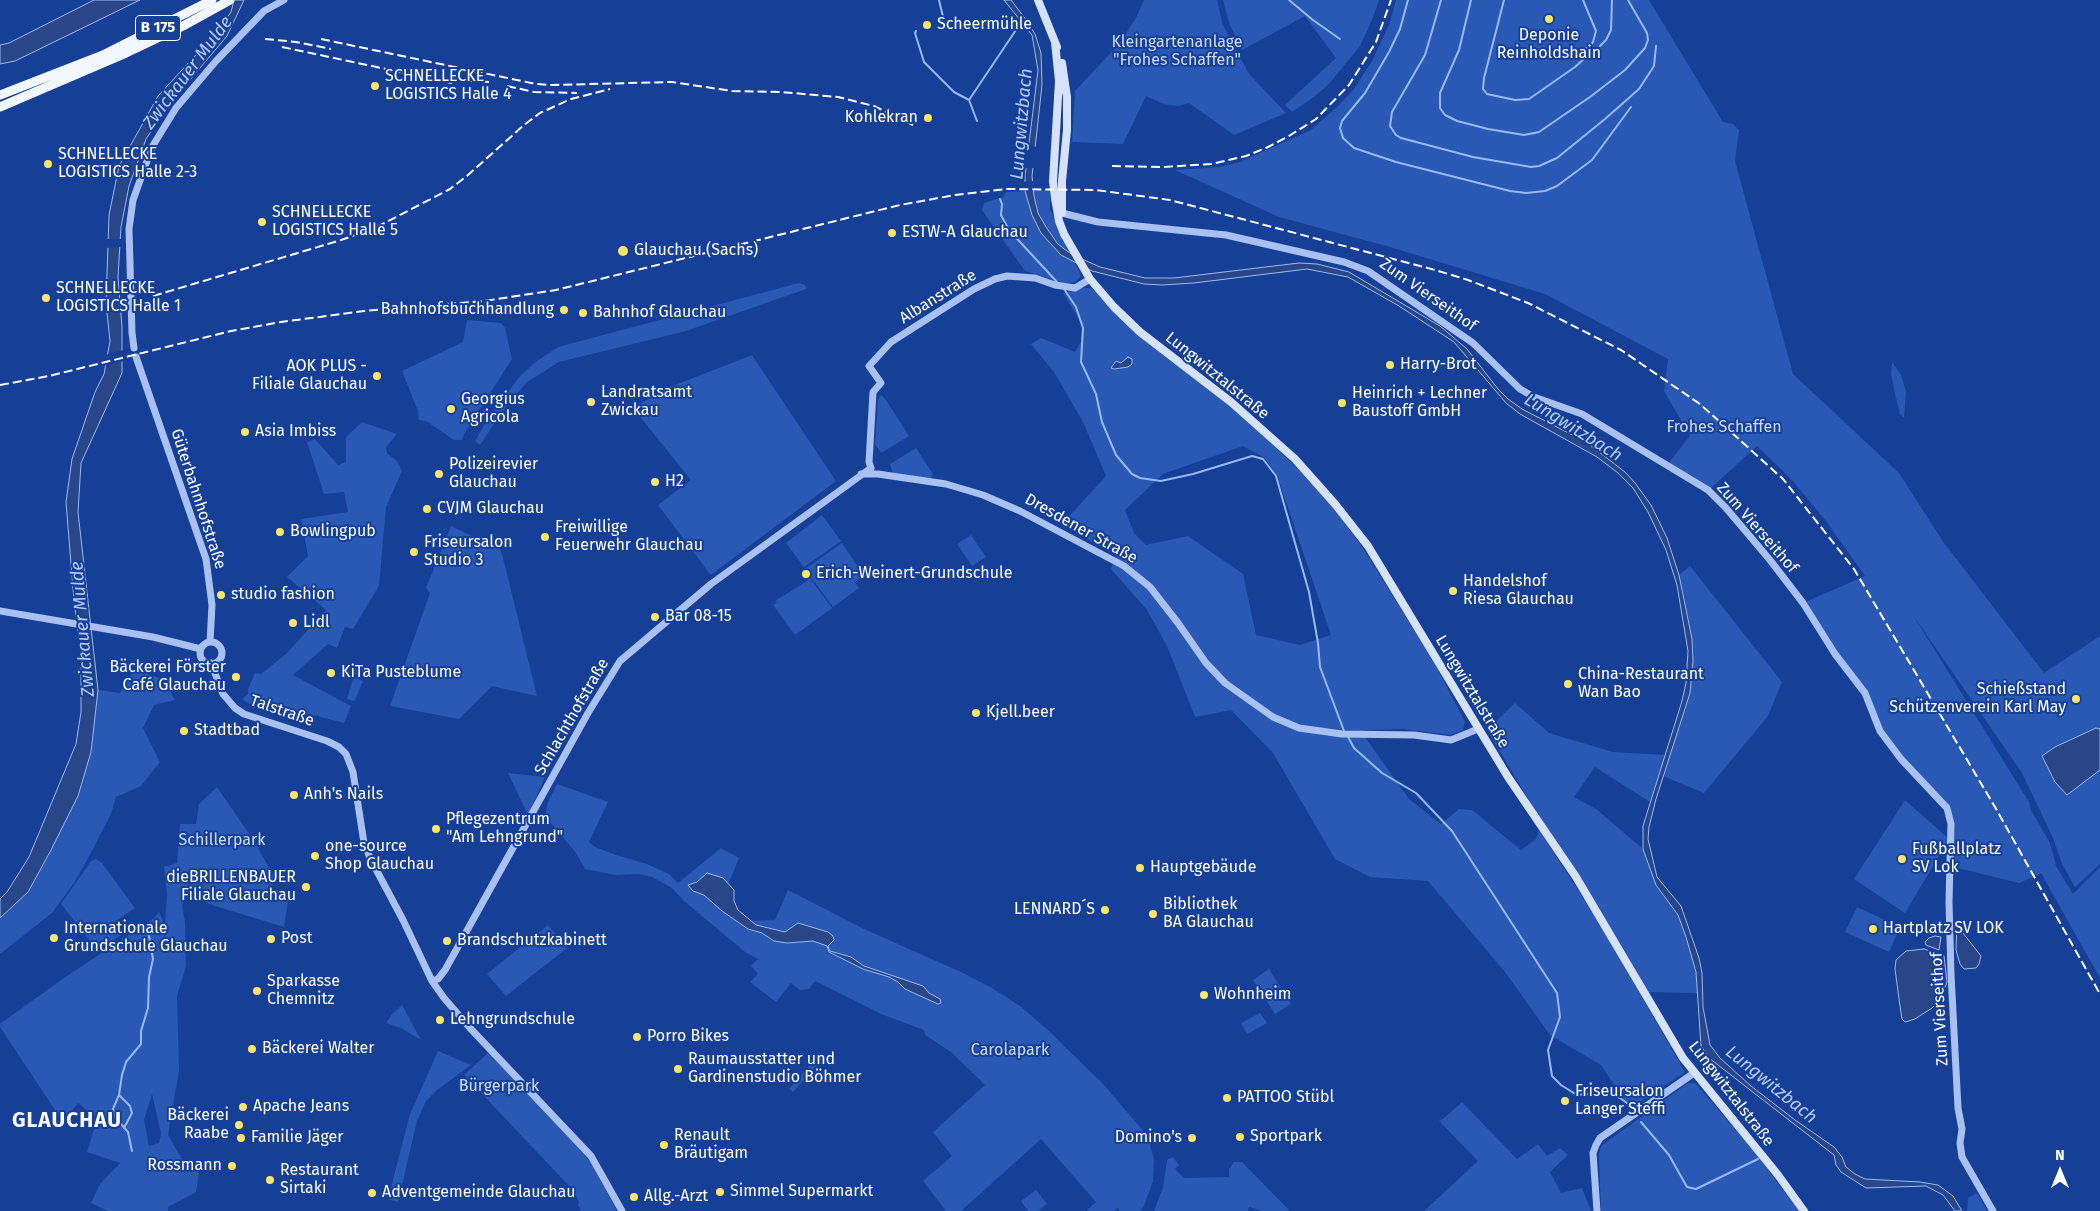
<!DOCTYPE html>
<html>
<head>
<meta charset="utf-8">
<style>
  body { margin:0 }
  #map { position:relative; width:2100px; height:1211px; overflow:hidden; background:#163f97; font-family:"Fira Sans",sans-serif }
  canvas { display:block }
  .north { position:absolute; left:2035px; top:1146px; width:50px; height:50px; -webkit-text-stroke:4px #163f97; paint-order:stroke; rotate:0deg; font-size:14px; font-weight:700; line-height:20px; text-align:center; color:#fff }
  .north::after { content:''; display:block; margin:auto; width:18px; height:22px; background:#fff; clip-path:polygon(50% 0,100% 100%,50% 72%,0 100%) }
</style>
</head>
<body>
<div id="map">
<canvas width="2100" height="1211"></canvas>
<div class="north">N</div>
</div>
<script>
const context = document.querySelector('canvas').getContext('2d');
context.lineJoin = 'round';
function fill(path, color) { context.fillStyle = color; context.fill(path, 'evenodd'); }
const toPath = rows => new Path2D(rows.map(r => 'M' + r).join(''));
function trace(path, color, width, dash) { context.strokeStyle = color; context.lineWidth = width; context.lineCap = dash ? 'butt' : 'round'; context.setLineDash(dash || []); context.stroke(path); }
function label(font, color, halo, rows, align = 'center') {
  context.font = font + ' "Fira Sans",sans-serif'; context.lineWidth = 4; context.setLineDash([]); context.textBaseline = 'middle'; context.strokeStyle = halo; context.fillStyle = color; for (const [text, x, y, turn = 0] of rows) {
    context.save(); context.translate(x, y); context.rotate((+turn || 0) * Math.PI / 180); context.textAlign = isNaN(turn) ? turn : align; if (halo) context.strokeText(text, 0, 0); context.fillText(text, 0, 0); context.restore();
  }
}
fill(toPath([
  [1144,0,1217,0,1223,25,1249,74,1286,113,1234,135,1189,103,1178,106,1164,104,1146,96,1123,144,1072,142,1075,91,1119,44,1136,18],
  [1223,0,1379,0,1372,20,1360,46,1329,84,1314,97,1292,112,1285,105,1336,58,1305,16,1242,50,1229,23],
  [1396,0,1649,0,1723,122,1733,124,1739,130,1735,161,1793,374,1899,473,1944,543,2044,673,2100,636,2100,864,2075,887,2062,864,2053,838,2022,773,1913,615,2029,802,2031,810,2050,843,2056,866,2073,894,2100,867,2100,978,2041,873,2019,883,1950,866,1947,808,1880,731,1865,693,1803,603,1865,576,1826,521,1792,480,1757,446,1710,489,1668,464,1690,436,1664,391,1668,359,1545,294,1390,247,1279,217,1175,170,1220,167,1240,162,1311,130,1337,107,1354,89,1372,61,1389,25],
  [1050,190,1050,209,1081,276,1075,282,1064,283,1025,271,982,210,984,203,1003,197,1006,192],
  [799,283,805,285,806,289,686,331,559,362,527,382,505,408,480,445,475,441,490,415,521,375,537,361,558,347],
  [1083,288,1091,288,1094,290,1135,333,1226,403,1260,433,1296,467,1331,505,1363,548,1436,666,1465,722,1463,730,1450,735,1404,729,1364,730,1365,737,1409,799,1441,824,1459,809,1472,810,1521,850,1536,839,1539,830,1598,921,1685,1072,1630,1109,1601,1065,1550,1035,1505,972,1428,881,1370,877,1335,859,1273,753,1231,710,1195,717,1167,646,1147,610,1111,569,1116,555,1061,525,1106,476,1083,422,1054,372,1031,344,1041,338,1075,352,1081,342,1082,329,1081,322,1063,293],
  [1243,446,1265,458,1278,478,1331,635,1300,645,1256,635,1243,574,1188,536,1146,545,1134,533,1125,510,1163,474],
  [467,320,501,323,505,328,512,359,464,434,462,440,454,440,426,421,419,420,418,411,402,371,463,342],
  [752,355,836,481,712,574,710,574,658,505,691,480,633,408,670,387],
  [1892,362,1901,375,1906,392,1904,418,1900,414,1896,398,1891,374],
  [881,395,886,400,909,436,881,453,875,444,878,400],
  [362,422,397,434,386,447,387,453,397,461,402,471,386,507,379,586,353,629,345,627,337,648,328,644,293,675,351,706,344,723,289,709,253,706,242,699,248,694,248,689,255,673,261,674,286,654,326,610,287,577,308,556,301,519,348,512,344,492,324,494,307,442,315,439,338,465,346,462,346,437],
  [916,448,933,474,930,479,893,473,890,464],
  [822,515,841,541,804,567,786,543],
  [451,526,501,550,537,696,492,686,459,719,390,706,430,593,426,588],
  [971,535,986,557,972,566,957,544],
  [842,543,864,576,855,582,859,588,833,607,805,569],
  [1690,566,1782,682,1768,716,1704,793,1663,776,1690,693,1693,661,1692,639,1679,575],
  [809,577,832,608,795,635,773,605,777,603,775,601,807,581],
  [357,664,367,668,363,677,353,673],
  [134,670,163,679,175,700,154,705,143,728,160,762,141,786,116,797,111,814,92,851,74,883,52,913,0,954,0,918,28,892,51,850,91,752,98,690,120,693],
  [356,678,363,681,355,700,353,701,347,699,353,679],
  [1515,703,1549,733,1613,752,1666,755,1650,802,1595,767,1574,797,1596,809,1643,849,1656,885,1678,915,1686,937,1696,972,1697,993,1648,992,1622,946,1541,820,1487,730],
  [508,773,545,777,528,815],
  [557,784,608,802,589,842,595,847,616,855,647,864,669,874,678,883,721,848,739,858,728,885,734,890,734,901,738,910,749,921,775,920,788,890,864,929,963,973,992,988,1020,1006,1048,1030,1104,1085,1145,1133,1150,1144,1154,1160,1153,1181,1144,1206,1140,1211,1120,1211,1118,1208,1114,1211,1088,1211,1087,1210,1096,1202,1041,1139,961,1211,946,1211,923,1181,952,1156,933,1132,985,1085,951,1052,925,1035,924,1030,881,1014,815,981,809,989,800,990,791,983,776,1002,750,982,758,974,751,966,758,959,745,952,684,901,672,888,652,877,639,874,616,875,585,869,576,853,545,816,548,802],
  [217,787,252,838,274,876,269,898,288,902,284,927,215,906,189,896,184,898,182,906,185,922,186,966,177,996,179,1070,168,1135,186,1166,199,1173,196,1192,168,1207,168,1211,108,1211,91,1203,100,1184,120,1163,87,1152,93,1132,100,1121,78,1103,63,1122,0,1027,0,1024,61,980,154,918,159,912,165,925,167,894,164,867,177,863,180,824,196,824,199,804],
  [152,1094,161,1134,159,1143,149,1146,144,1120],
  [1905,800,1949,839,1905,913,1854,879],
  [96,859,102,863,135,908,113,923,121,935,98,951,61,904,91,861],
  [1857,907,1900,927,1889,952,1845,932],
  [548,925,567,948,506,996,487,974],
  [1269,969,1291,1004,1275,1014,1253,980],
  [402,1005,421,1040,401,1028,386,1023,392,1014],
  [1260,1013,1267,1023,1247,1034,1241,1023],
  [438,1051,471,1065,437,1090,426,1101,417,1121,398,1202,388,1199,410,1114],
  [489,1052,580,1149,592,1165,617,1211,581,1211,578,1205,579,1202,573,1190,464,1075],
  [814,1060,818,1064,793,1092,789,1089],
  [1688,1083,1695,1083,1748,1144,1799,1211,1601,1211,1599,1155,1601,1146],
  [1462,1102,1517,1159,1538,1144,1547,1156,1560,1148,1568,1155,1550,1172,1561,1193,1582,1188,1591,1211,1424,1211,1478,1161,1439,1121,1443,1119],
  [1173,1157,1179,1165,1175,1169,1184,1178,1229,1177,1229,1169,1234,1162,1242,1162,1290,1211,1262,1211,1249,1207,1248,1211,1154,1211,1163,1187,1167,1160],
  [1036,1190,1047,1204,1038,1211,1028,1211,1021,1201],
  [1977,1193,1987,1211,1967,1211,1968,1198]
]), '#2958b5');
const water = toPath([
  [94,0,140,0,15,61,0,64,0,45,9,43,94,0],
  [234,0,244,0,227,36,168,106,146,139,129,186,121,227,118,277,122,327,122,373,81,463,78,512,98,690,91,752,78,796,51,850,28,892,0,918,0,899,7,892,29,857,76,744,81,712,81,655,74,601,66,502,72,459,95,392,104,374,110,341,106,303,109,215,119,166,158,96,216,33,231,12,234,0],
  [1004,0,1011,0,1027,21,1035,34,1041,53,1042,85,1032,176,1034,196,1038,213,1046,227,1057,243,1064,249,1073,255,1100,267,1145,278,1174,278,1299,263,1317,264,1349,272,1440,326,1467,349,1498,389,1508,399,1522,409,1586,442,1625,472,1635,483,1651,505,1667,538,1679,575,1692,639,1693,661,1690,693,1656,799,1649,827,1648,839,1657,877,1681,906,1699,958,1702,973,1703,1007,1710,1045,1720,1058,1751,1086,1795,1120,1834,1147,1842,1157,1846,1167,1855,1174,1865,1179,1920,1182,1938,1185,1953,1196,1962,1211,1955,1211,1943,1195,1926,1186,1866,1188,1841,1172,1836,1165,1834,1155,1709,1058,1701,1046,1696,972,1686,937,1678,915,1656,885,1643,849,1643,826,1682,701,1686,683,1688,651,1677,585,1666,550,1648,512,1633,488,1618,473,1597,457,1520,414,1506,403,1454,342,1399,306,1348,277,1307,269,1194,283,1162,285,1144,284,1092,271,1061,255,1041,233,1032,215,1025,191,1025,176,1038,70,1032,35,1004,0],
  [1128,357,1132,359,1132,364,1128,367,1114,369,1111,368,1116,361,1121,363,1128,357],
  [2096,728,2100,729,2100,770,2067,795,2055,782,2042,756,2055,747,2096,728],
  [707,873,723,878,734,890,734,901,738,910,756,925,785,932,798,923,828,932,833,936,834,940,828,946,830,951,851,957,864,966,923,986,929,993,940,999,941,1003,938,1004,905,989,898,982,889,977,863,969,829,952,827,946,813,941,787,943,774,941,762,933,748,929,722,911,704,895,693,891,688,885,697,882,707,873],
  [1957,921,1963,933,1981,956,1979,964,1976,968,1964,969,1960,964,1956,950,1957,921],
  [1935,936,1941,937,1939,950,1926,945,1925,942,1929,938,1935,936],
  [1924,949,1944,956,1947,982,1940,1000,1932,1008,1915,1019,1905,1022,1902,1019,1899,999,1895,969,1896,960,1906,951,1924,949]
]);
fill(water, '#294688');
trace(water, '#9ab9f4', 1);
fill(toPath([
  [1026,145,1037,147,1035,168,1023,168],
  [1035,181,1035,190,1022,191,1022,182],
  [106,239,121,239,121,247,105,248],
  [124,350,124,361,103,366,105,355]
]), '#163f97');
trace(toPath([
  [939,0,944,21],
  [1289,0,1313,20,1340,39],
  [1408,0,1400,29,1389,52,1365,93,1342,121,1340,128,1343,138,1354,148,1396,162,1510,191,1526,193,1545,191,1557,186,1592,160,1631,107],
  [1441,0,1425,55,1392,112,1390,126,1396,135,1401,138,1473,157,1531,167,1539,166,1557,158,1605,119,1639,89,1654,66,1656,46],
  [1471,0,1459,50,1440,93,1440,108,1445,115,1457,121,1488,129,1524,135,1539,132,1590,97,1625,70,1645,48,1648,40,1647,33,1628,0],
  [1504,0,1484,78,1483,89,1487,94,1515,100,1529,99,1575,67,1587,56],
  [916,31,915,33,924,62,954,92,969,100,977,121],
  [1532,45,1534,54,1541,57,1588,48,1593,42,1596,31,1583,0],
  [1600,46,1606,40,1611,30,1612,0],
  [969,100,1022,21],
  [1000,199,1002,204,1001,215,1009,230,1057,282],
  [1064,289,1076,307,1083,328,1081,362,1096,394,1102,422,1116,455,1132,474,1140,478,1161,481,1193,474,1252,456,1263,459,1276,476,1309,592,1318,643,1320,667,1344,731],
  [1348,737,1354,748,1382,773,1416,793,1452,831,1557,993,1560,1017,1548,1050,1552,1076,1561,1085,1577,1095,1607,1092,1620,1098,1631,1106],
  [119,1095,130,1106,132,1113,124,1128],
  [1641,1122,1669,1155,1687,1187,1696,1189,1758,1159],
  [132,1151,128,1132,115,1117,113,1109,119,1095,122,1075,126,1062,141,1044,141,1031,148,1008,149,977,153,959,149,936]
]), '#9ab9f4', 2);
trace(toPath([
  [1058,212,1098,222,1226,235,1344,262,1368,271,1473,343,1520,389,1534,397,1582,414,1708,490,1726,508,1770,560,1803,603,1835,654,1865,693,1880,731,1901,759,1947,808,1951,824,1949,902,1951,974,1958,1108,1962,1129,1960,1143,1962,1157,1993,1211],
  [134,348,132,333,129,229,133,200,152,147,176,108,216,61,264,11,284,0],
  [136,357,206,559,212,605,210,642],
  [871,468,869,462,873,392,881,383,869,366,891,342,974,289,995,279,1007,276,1035,278,1055,285,1075,288,1090,279],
  [861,474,878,474,946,484,983,495,1020,511,1124,566,1150,587,1178,623,1206,663,1225,683,1273,717,1299,728,1342,734,1414,735,1451,740,1478,729],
  [0,611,153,637,201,649],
  '200 653a11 11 0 1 1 22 0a11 11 0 1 1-22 0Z',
  [211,663,223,694,235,708,244,714,327,741,339,747,346,754,353,772,364,843,370,858,403,920,432,981,444,998,470,1028,591,1156,622,1211],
  [432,981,438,979,445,970,588,713,620,661,711,584,871,468],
  [1597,1211,1593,1153,1596,1145,1600,1138,1694,1073]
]), '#a8c0f2', 7);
trace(toPath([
  [1038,0,1057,47],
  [1055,42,1059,81,1053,181,1055,198,1059,221,1064,234,1090,279,1114,307,1140,332,1231,402,1295,459,1335,504,1368,546,1508,777,1576,877,1683,1058,1778,1175,1804,1211],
  [1062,213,1062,181,1067,130,1067,97,1062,63]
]), '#d6e2fc', 8);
trace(toPath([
  [0,95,103,55,212,0],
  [0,107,126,53,183,26,230,0]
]), '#f2f6ff', 9);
trace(toPath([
  [265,39,296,42,331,49],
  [321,39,536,84,552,85,672,82,732,91,781,92,838,97,874,106,913,125],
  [282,47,452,83],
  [443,79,489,82],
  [507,86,534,92,577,93],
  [1112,166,1163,167,1211,164,1246,156,1268,147,1289,136,1316,119,1349,85,1376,42,1391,0],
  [153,296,338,241,373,229,450,189,468,175,524,125,540,113,571,99,610,89],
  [0,385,49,376,231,331,281,322,364,311,484,301,556,290,900,205,955,195,1007,189,1096,190,1170,200,1435,270,1468,280,1528,303,1621,350,1700,404,1783,479,1854,569,1870,596,1995,807,2100,994]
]), '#fff', 2, [9, 4]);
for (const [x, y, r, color] of [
  [1549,19,5,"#ffe568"],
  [927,25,5,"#ffe568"],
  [375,86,5,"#ffe568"],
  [928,118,5,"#ffe568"],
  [48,164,5,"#ffe568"],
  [262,222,5,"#ffe568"],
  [892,233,5,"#ffe568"],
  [623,251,6,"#ffe568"],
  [46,298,5,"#ffe568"],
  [564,310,5,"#ffe568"],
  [583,313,5,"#ffe568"],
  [1390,365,5,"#ffe568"],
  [377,376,5,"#ffe568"],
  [591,402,5,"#ffe568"],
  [1342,403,5,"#ffe568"],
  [451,409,5,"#ffe568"],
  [245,432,5,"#ffe568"],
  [439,474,5,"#ffe568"],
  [655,482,5,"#ffe568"],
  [427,509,5,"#ffe568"],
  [280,532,5,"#ffe568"],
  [545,537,5,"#ffe568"],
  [414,552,5,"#ffe568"],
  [806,574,5,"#ffe568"],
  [1453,591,5,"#ffe568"],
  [221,595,5,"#ffe568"],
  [655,617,5,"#ffe568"],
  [293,623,5,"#ffe568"],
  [331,673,5,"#ffe568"],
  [236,677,5,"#ffe568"],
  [1568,684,5,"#ffe568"],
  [2076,699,5,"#ffe568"],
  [976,713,5,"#ffe568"],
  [184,731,5,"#ffe568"],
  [294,795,5,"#ffe568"],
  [436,829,5,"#ffe568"],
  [315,856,5,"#ffe568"],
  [1902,859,5,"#ffe568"],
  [1140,868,5,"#ffe568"],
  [306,887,5,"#ffe568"],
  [1105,910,5,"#ffe568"],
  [1153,914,5,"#ffe568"],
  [1873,929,5,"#ffe568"],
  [54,938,5,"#ffe568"],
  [271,939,5,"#ffe568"],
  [447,941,5,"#ffe568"],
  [257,991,5,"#ffe568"],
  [1204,995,5,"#ffe568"],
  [440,1020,5,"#ffe568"],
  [637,1037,5,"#ffe568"],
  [252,1049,5,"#ffe568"],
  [678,1069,5,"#ffe568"],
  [1227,1098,5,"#ffe568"],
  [1565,1101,5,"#ffe568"],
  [243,1107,5,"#ffe568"],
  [239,1125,5,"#ffe568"],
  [1240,1137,5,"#ffe568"],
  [241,1138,5,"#ffe568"],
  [1192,1138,5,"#ffe568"],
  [664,1145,5,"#ffe568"],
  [232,1166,5,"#ffe568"],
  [270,1180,5,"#ffe568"],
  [720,1192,5,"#ffe568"],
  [372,1193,5,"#ffe568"],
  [634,1197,5,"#ffe568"]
]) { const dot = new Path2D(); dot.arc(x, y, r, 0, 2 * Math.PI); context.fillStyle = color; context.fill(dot); trace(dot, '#163f97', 2); }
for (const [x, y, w] of [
  [158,28,45]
]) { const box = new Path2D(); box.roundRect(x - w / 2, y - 12.5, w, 25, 4); context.fillStyle = '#163f97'; context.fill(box); trace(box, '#fff', 1); }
label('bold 15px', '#fff', null, [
  ["B 175",158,28]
]);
label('16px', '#fff', '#163f97', [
  ["Scheermühle",937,25],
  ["Deponie",1549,36,"center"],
  ["Reinholdshain",1549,54,"center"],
  ["SCHNELLECKE",385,77],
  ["LOGISTICS Halle 4",385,95],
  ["Kohlekran",918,118,"right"],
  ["SCHNELLECKE",58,155],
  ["LOGISTICS Halle 2-3",58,173],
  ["SCHNELLECKE",272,213],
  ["LOGISTICS Halle 5",272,231],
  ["ESTW-A Glauchau",902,233],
  ["Glauchau (Sachs)",634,251],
  ["SCHNELLECKE",56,289],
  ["LOGISTICS Halle 1",56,307],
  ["Bahnhofsbuchhandlung",554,310,"right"],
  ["Bahnhof Glauchau",593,313],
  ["Harry-Brot",1400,365],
  ["AOK PLUS -",367,367,"right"],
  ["Filiale Glauchau",367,385,"right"],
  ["Landratsamt",601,393],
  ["Zwickau",601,411],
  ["Heinrich + Lechner",1352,394],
  ["Baustoff GmbH",1352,412],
  ["Georgius",461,400],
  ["Agricola",461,418],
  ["Asia Imbiss",255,432],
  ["Polizeirevier",449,465],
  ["Glauchau",449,483],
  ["H2",665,482],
  ["CVJM Glauchau",437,509],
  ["Freiwillige",555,528],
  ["Feuerwehr Glauchau",555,546],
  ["Bowlingpub",290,532],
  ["Friseursalon",424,543],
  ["Studio 3",424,561],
  ["Erich-Weinert-Grundschule",816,574],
  ["Handelshof",1463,582],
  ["Riesa Glauchau",1463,600],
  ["studio fashion",231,595],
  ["Bar 08-15",665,617],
  ["Lidl",303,623],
  ["Bäckerei Förster",226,668,"right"],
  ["Café Glauchau",226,686,"right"],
  ["KiTa Pusteblume",341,673],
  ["China-Restaurant",1578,675],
  ["Wan Bao",1578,693],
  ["Schießstand",2066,690,"right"],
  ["Schützenverein Karl May",2066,708,"right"],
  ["Kjell.beer",986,713],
  ["Stadtbad",194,731],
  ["Anh's Nails",304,795],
  ["Pflegezentrum",446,820],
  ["\"Am Lehngrund\"",446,838],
  ["one-source",325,847],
  ["Shop Glauchau",325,865],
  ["Fußballplatz",1912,850],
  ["SV Lok",1912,868],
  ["Hauptgebäude",1150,868],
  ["dieBRILLENBAUER",296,878,"right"],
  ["Filiale Glauchau",296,896,"right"],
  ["Bibliothek",1163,905],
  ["BA Glauchau",1163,923],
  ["LENNARD´S",1095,910,"right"],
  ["Internationale",64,929],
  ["Grundschule Glauchau",64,947],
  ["Hartplatz SV LOK",1883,929],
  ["Post",281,939],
  ["Brandschutzkabinett",457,941],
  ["Sparkasse",267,982],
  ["Chemnitz",267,1000],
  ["Wohnheim",1214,995],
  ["Lehngrundschule",450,1020],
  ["Porro Bikes",647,1037],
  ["Bäckerei Walter",262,1049],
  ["Raumausstatter und",688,1060],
  ["Gardinenstudio Böhmer",688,1078],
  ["Friseursalon",1575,1092],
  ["Langer Steffi",1575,1110],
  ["PATTOO Stübl",1237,1098],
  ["Apache Jeans",253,1107],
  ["Bäckerei",229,1116,"right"],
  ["Raabe",229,1134,"right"],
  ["Renault",674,1136],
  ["Bräutigam",674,1154],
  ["Sportpark",1250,1137],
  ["Familie Jäger",251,1138],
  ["Domino's",1182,1138,"right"],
  ["Rossmann",222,1166,"right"],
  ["Restaurant",280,1171],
  ["Sirtaki",280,1189],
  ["Simmel Supermarkt",730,1192],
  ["Adventgemeinde Glauchau",382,1193],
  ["Allg.-Arzt",644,1197]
], 'left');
label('16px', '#cfdefc', '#163f97', [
  ["Kleingartenanlage",1177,43],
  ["\"Frohes Schaffen\"",1177,61],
  ["Frohes Schaffen",1724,428],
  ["Schillerpark",222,841],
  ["Carolapark",1010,1051],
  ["Bürgerpark",499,1087]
]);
label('16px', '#fff', '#163f97', [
  ["Zum Vierseithof",1428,295,35],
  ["Albanstraße",938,297,-32],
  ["Lungwitztalstraße",1217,376,39],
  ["Güterbahnhofstraße",198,499,72],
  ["Zum Vierseithof",1757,528,49],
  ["Dresdener Straße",1081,529,29],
  ["Lungwitztalstraße",1472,692,59],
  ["Talstraße",282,711,19],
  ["Schlachthofstraße",572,717,-60],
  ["Zum Vierseithof",1940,1009,-93],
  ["Lungwitztalstraße",1731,1094,52]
]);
label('italic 18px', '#b4cbf8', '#163f97', [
  ["Zwickauer Mulde",188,73,-53],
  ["Lungwitzbach",1022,124,-85],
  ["Lungwitzbach",1573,428,32],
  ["Zwickauer Mulde",83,629,-95],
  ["Lungwitzbach",1771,1085,39]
]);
context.letterSpacing = '1px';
label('bold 21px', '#fff', '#163f97', [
  ["GLAUCHAU",67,1121]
]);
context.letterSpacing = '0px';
</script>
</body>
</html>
